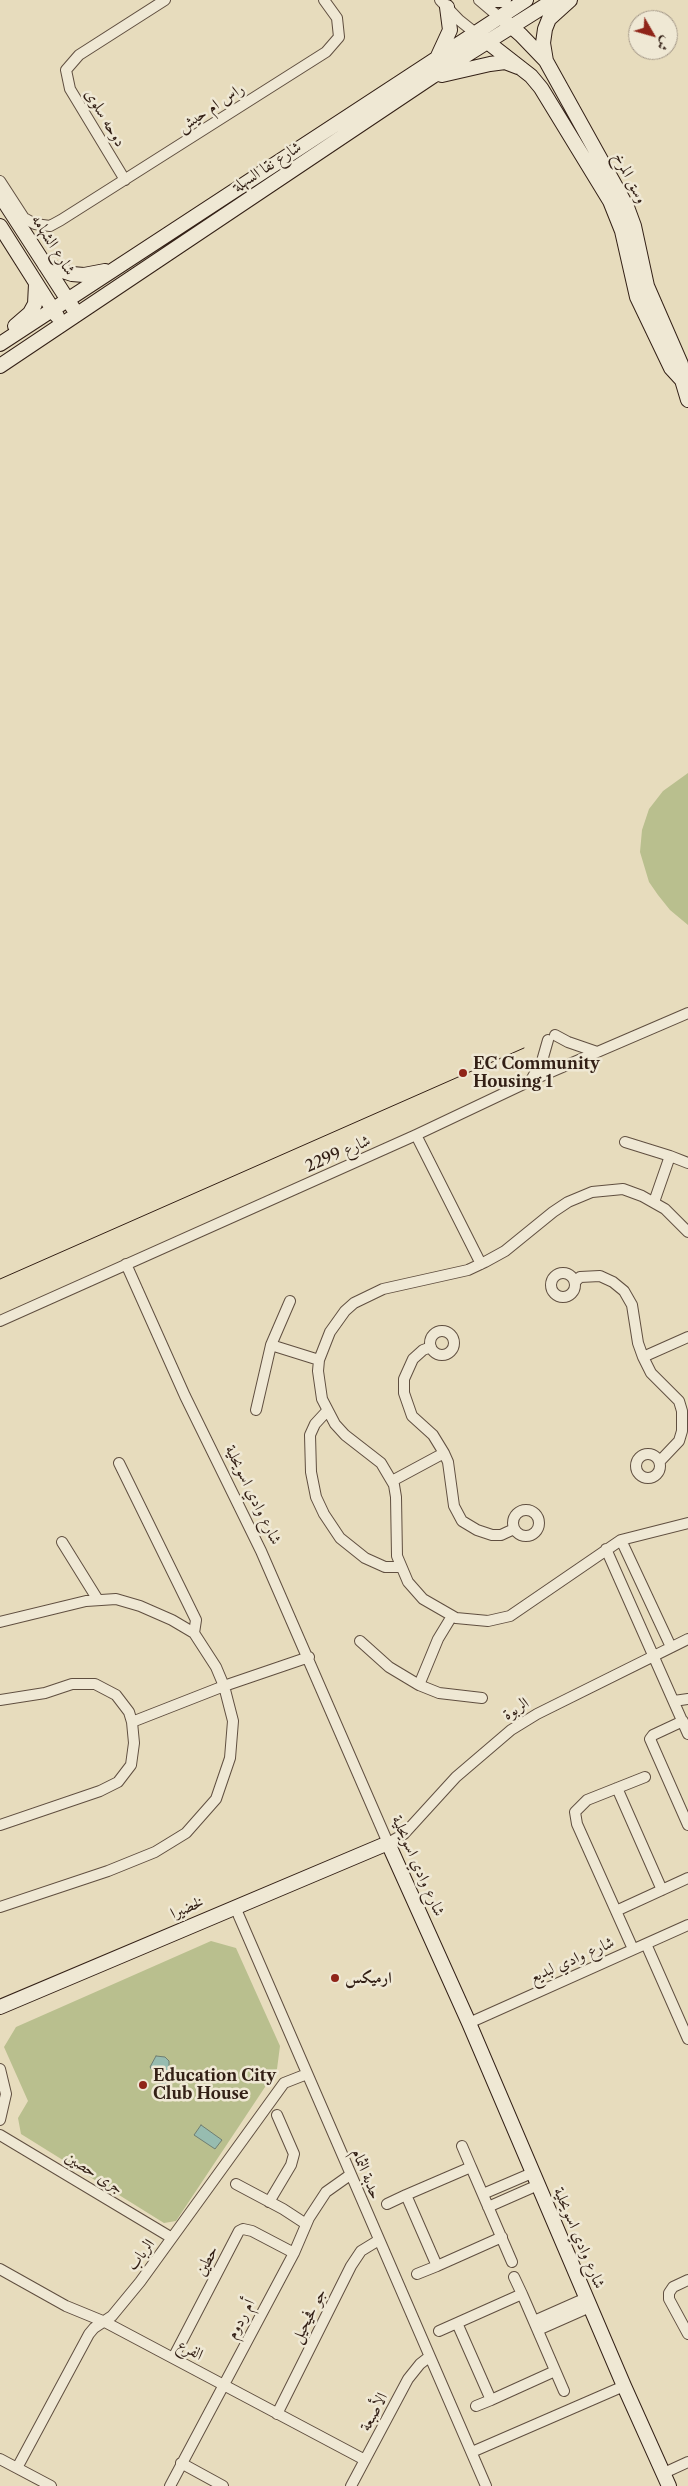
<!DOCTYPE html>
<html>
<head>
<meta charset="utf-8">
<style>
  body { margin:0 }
  #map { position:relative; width:688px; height:2486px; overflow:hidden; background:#e7dcbd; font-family:"Libre Caslon Text",Amiri,serif }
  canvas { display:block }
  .north { position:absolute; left:628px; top:10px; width:50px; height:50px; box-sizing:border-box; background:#efe8d4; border:1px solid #a49888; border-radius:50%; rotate:128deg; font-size:14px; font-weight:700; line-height:20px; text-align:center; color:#332016 }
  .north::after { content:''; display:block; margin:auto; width:18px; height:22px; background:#8f2418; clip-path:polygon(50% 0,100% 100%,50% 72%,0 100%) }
</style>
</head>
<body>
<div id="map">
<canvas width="688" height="2486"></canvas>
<div class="north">ش</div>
</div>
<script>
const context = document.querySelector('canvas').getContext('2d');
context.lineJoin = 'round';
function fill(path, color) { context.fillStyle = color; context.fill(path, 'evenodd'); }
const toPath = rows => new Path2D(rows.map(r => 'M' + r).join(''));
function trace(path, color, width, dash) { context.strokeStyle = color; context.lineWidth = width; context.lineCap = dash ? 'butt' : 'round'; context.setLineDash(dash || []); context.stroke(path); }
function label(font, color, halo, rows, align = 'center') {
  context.font = font + ' "Libre Caslon Text",Amiri,serif'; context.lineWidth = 5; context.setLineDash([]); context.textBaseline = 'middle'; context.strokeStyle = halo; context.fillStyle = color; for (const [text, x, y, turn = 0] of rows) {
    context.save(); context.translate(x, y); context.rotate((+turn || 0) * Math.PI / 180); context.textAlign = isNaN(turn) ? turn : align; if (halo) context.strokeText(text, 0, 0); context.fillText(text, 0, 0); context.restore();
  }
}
fill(toPath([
  [688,773,688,925,670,910,658,895,649,882,640,852,642,830,649,809,663,791],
  [211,1941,236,1948,280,2046,277,2069,176,2221,164,2223,21,2134,18,2118,28,2101,4,2047,16,2027]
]), '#b9bf8e');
const water = toPath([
  [156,2056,165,2057,169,2061,169,2070,173,2072,172,2083,167,2088,157,2082,158,2078,150,2067,156,2056],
  [201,2125,222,2140,215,2149,194,2135,201,2125]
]);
fill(water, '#97bcb0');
trace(water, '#6f7e72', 1);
const street = toPath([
  [440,0,459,20,474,32],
  [479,0,499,17],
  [125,180,70,89,66,70,79,55,165,0],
  [0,181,24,218,35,224,50,226,61,220,326,52,339,37,337,18,324,0],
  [555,1035,568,1042,597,1052],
  [531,1080,542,1061,548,1040],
  [416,1135,481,1264],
  [625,1142,670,1156],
  [654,1202,670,1156,688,1163],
  [688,1232,665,1209,642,1196,623,1189,592,1192,568,1202,553,1212,505,1251,485,1262,468,1270,383,1289,354,1303,345,1311,330,1332,319,1360,318,1371,322,1399,335,1424,345,1435,381,1463,394,1485,396,1497,397,1556,408,1582,423,1599,456,1618,488,1621,510,1616,621,1540,688,1523],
  [126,1264,185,1396,261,1551,388,1843,404,1834,456,1777,511,1730,537,1714,688,1639],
  '551 1285a12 12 0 1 1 24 0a12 12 0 1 1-24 0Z',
  [575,1282,580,1277,600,1276,613,1282,624,1291,632,1305,638,1343,643,1357],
  [0,1321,416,1135,530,1081,688,1013],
  '430 1343a12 12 0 1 1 24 0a12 12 0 1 1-24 0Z',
  [271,1345,290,1301],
  [431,1347,423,1350,413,1359,404,1379,404,1393,412,1416,433,1435,444,1453],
  [256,1410,271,1345,319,1360],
  [327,1411,315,1424,310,1435,311,1472,316,1497,324,1514,340,1538,365,1558,385,1567,400,1567],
  '636 1466a12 12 0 1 1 24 0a12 12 0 1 1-24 0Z',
  [660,1461,679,1441,682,1431,682,1411,679,1401,651,1373,643,1357,688,1337],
  [119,1463,196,1620,194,1633],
  [392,1481,444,1453,448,1462,454,1506,462,1521,477,1530,492,1535,501,1535,514,1529],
  '513 1523a13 13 0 1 1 26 0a13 13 0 1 1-26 0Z',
  [621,1540,671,1647],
  [62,1542,98,1600],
  [606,1549,688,1734],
  [452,1616,438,1639,419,1685,439,1693,482,1698],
  [0,1622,86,1601,116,1599,140,1606,172,1620,194,1633,216,1667,224,1686,233,1721,230,1758,216,1799,186,1833,155,1852,108,1871,0,1907],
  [360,1641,389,1667,419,1685],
  [0,1700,45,1693,72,1684,95,1684,116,1695,129,1712,132,1722,134,1743,131,1765,118,1782,100,1791,0,1825],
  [674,1701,688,1699],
  [683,1721,653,1735,650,1739,688,1825],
  [132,1722,224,1686,309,1657],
  [617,1788,662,1890],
  [235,1907,486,2486],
  [616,1911,688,1878],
  [646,1944,688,2039],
  [633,1949,577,1824,575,1812,587,1800,645,1777],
  [469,2023,688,1925],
  [0,2069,6,2094,0,2120],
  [0,2135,172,2238],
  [462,2146,471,2167],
  [236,2184,283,2209,306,2224],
  [483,2194,532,2173],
  [269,2202,291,2165,294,2154,277,2115],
  [387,2204,406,2195],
  [488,2207,538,2185],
  [502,2237,437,2266,406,2195,471,2167,512,2262],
  [0,2269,66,2306,105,2322,365,2460],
  [417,2274,437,2266],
  [514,2277,522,2294],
  [688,2280,673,2287,669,2293,669,2299,688,2334],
  [534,2321,586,2298],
  [538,2330,590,2307],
  [439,2331,457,2323],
  [173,2358,239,2231,243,2229,252,2231,294,2253],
  [555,2371,491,2400,457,2323,522,2294,564,2391],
  [476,2406,491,2400],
  [277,2414,351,2266,361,2251,379,2240],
  [472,2452,624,2386],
  [0,2459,51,2486],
  [181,2463,223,2486],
  [17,2468,89,2334,94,2328,112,2316,140,2282,284,2083,307,2074],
  [664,2473,688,2462],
  [170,2486,294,2253,309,2218,326,2192,350,2175],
  [351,2486,408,2379,420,2364,429,2357]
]);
const secondary = toPath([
  [492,0,504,0],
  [506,22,521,35,546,61,627,207,634,226,647,286,681,364,682,380,688,400],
  [481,37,531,76,541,88,610,201,622,231,637,297,671,368,682,380],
  [438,56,450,30,447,7],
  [546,61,543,43,545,29,549,19,570,0],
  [442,75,490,64,505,62,518,67],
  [0,195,73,308],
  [0,226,57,316],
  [45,265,72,274,84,275,105,271],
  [15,326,30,313,35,304,36,284],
  [0,344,526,0],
  [0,366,433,76,554,0],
  [0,2007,388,1843,469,2023,624,2386,669,2486]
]);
trace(street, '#604f40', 12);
trace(secondary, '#332016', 16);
trace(street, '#efe8d4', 10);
trace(secondary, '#efe8d4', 14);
trace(toPath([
  [0,1279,524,1048]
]), '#332016', 1);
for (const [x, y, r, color] of [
  [463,1073,5,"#8f2418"],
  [335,1978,5,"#8f2418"],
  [143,2085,5,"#8f2418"]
]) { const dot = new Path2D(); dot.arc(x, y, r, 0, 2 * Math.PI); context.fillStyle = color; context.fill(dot); trace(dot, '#efe8d4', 2); }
label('16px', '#332016', '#efe8d4', [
  ["راس ام حيش",211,108,-33],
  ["دوحه سلوى",105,118,59],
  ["شارع نقا السهلة",267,167,-33],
  ["وسق المرخ",630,178,63],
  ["شارع الشهامه",53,245,58],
  ["شارع 2299",338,1154,-24],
  ["شارع وادي اسويحلية",253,1495,64],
  ["الربوة",516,1709,-32],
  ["شارع وادي اسويحلية",418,1866,66],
  ["لخضيرا",187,1908,-23],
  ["شارع وادي لبديع",572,1960,-24],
  ["جرى حصين",94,2173,32],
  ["حدبة الثمام",366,2174,67],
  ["شارع وادي اسويحلية",579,2238,67],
  ["الرباب",141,2255,-53],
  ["حطين",207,2261,-63],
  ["جو فحيحيل",309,2316,-63],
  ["أم ردوم",241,2319,-62],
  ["الفرع",190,2350,28],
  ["الأصبعة",374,2412,-62]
]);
label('bold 16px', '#332016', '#efe8d4', [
  ["EC Community",473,1064],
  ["Housing 1",473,1082],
  ["ارميكس",345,1978],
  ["Education City",153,2076],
  ["Club House",153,2094]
], 'left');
</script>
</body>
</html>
